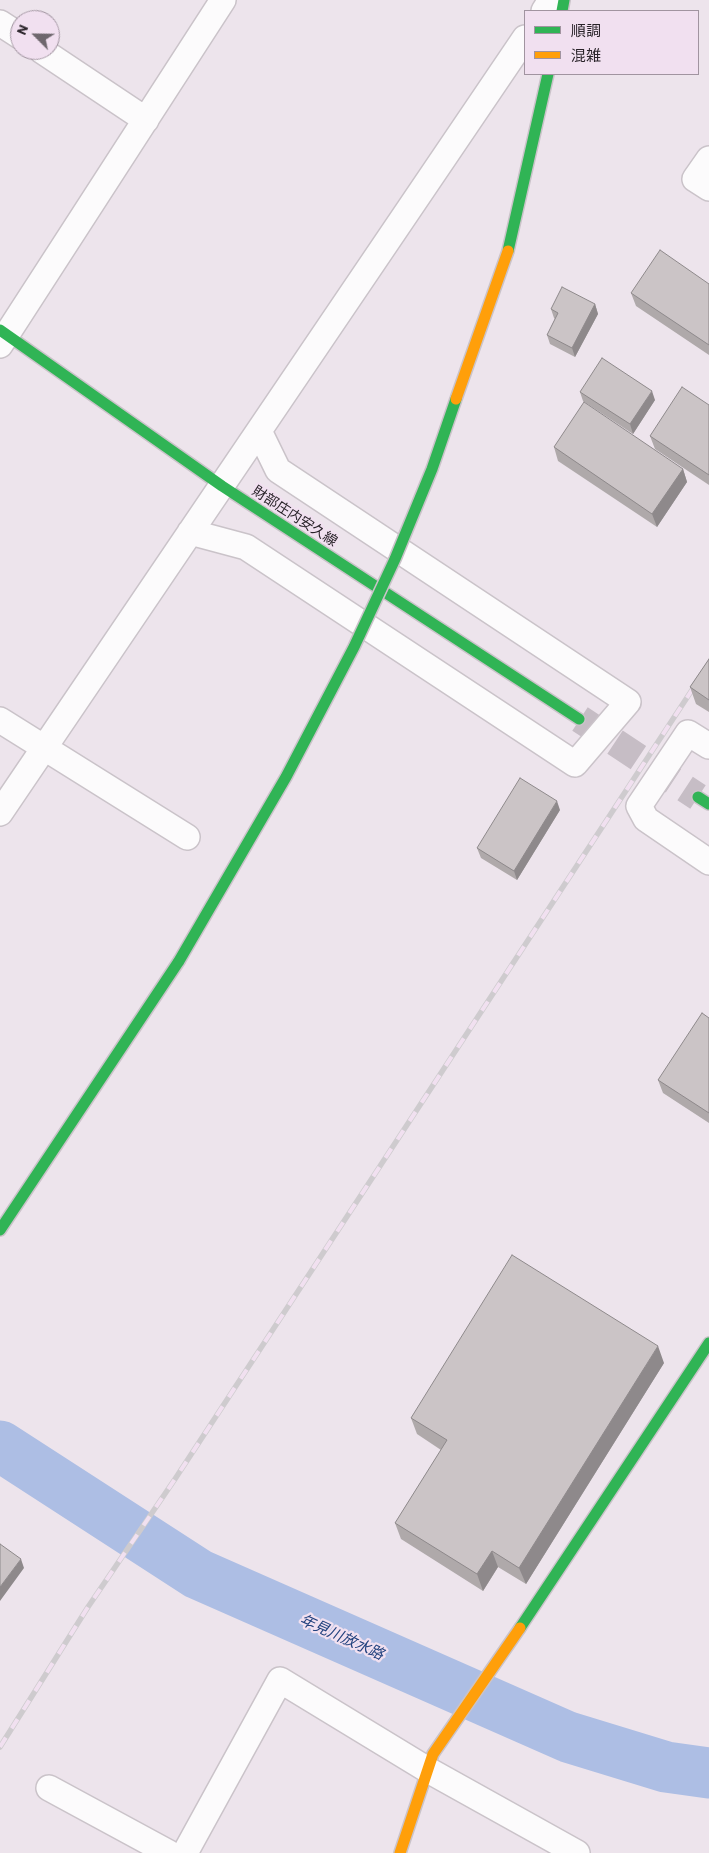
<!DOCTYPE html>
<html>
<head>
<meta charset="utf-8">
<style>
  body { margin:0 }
  #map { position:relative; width:709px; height:1853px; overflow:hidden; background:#ede4ec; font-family:Barlow,"Noto Sans JP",sans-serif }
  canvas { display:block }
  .legend { position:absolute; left:524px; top:10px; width:175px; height:65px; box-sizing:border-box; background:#f1e0f0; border:1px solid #a194a0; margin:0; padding:6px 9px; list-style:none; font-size:15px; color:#292329 }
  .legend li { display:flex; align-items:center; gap:10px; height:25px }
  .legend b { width:25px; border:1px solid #a194a0 }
  .north { position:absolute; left:10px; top:10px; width:50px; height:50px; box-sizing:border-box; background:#f1e0f0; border:1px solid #a194a0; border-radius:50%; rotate:293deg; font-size:14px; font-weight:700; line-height:20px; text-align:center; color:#292329 }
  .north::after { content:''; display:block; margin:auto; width:18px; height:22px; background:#6e676d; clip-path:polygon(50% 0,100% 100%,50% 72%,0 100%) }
</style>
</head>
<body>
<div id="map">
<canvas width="709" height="1853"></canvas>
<ul class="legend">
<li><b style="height:6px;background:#30b455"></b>順調</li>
<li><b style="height:6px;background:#ff9f0a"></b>混雑</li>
</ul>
<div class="north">N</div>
</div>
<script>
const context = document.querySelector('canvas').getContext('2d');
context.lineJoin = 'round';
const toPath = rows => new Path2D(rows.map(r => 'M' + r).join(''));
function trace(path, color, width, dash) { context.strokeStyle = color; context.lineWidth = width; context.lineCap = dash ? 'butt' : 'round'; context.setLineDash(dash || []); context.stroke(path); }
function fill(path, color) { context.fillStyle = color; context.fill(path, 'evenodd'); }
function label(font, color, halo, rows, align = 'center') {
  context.font = font + ' Barlow,"Noto Sans JP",sans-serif'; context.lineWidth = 4.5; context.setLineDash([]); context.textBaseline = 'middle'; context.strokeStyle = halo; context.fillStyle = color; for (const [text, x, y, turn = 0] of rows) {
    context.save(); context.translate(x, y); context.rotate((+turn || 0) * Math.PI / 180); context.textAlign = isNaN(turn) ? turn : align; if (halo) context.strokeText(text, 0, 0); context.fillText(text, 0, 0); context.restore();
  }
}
trace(toPath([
  [0,1446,198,1574,568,1737,666,1767,709,1773]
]), '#adbee4', 51);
trace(toPath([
  [580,719,698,797]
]), '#c6bdc5', 28, [28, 14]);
const street = toPath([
  [544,11,551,0],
  [0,23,20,36],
  [41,50,146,120],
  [709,159,695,179,709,188],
  [0,345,223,0],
  [190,532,246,547,575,764,628,702,278,470,259,431],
  [0,720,187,837],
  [709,746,688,733,639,806,646,819,709,862],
  [0,813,525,38],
  [49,1788,169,1853],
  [185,1853,280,1680,428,1770,577,1853]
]);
const fast = toPath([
  [562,11,564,0],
  [508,251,548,74],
  [0,330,222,486,579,719],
  [698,797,709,804],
  [0,1230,179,961],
  [520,1628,709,1343]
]);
const slow = toPath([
  [400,1853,433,1754,520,1628]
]);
trace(street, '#cac3c9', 28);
trace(fast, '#cac3c9', 14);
trace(slow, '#cac3c9', 14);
trace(street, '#fcfbfc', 25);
trace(fast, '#30b455', 11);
trace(slow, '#ff9f0a', 11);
const rail = toPath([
  [0,1747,88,1607,175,1479,709,664]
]);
trace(rail, '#cecbce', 5.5);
trace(rail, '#f1e0f0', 4, [11]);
const fastBridge = toPath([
  [179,961,286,777,354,647,395,559,432,469,456,399]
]);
const slowBridge = toPath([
  [456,399,508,251]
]);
trace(fastBridge, '#cac3c9', 14, []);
trace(slowBridge, '#cac3c9', 14, []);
trace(fastBridge, '#30b455', 11);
trace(slowBridge, '#ff9f0a', 11);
fill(toPath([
  [709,284,709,355,636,306,631,293],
  [595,304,598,314,575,357,550,344,547,335,555,319,554,318,551,309],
  [580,392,655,400,633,434,583,401],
  [709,405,709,485,655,449,650,436],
  [554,447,683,469,687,482,657,527,558,461],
  [709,659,709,712,696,704,690,687],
  [560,810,517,880,481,858,477,848],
  [709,1018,709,1123,663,1093,658,1080],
  [664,1363,526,1584,498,1567,483,1591,401,1539,395,1523,441,1450,417,1434,411,1418]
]), '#afa9aa');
fill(toPath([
  [595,304,598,314,575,357,572,348],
  [652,391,655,400,633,434,630,424],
  [683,469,687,482,657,527,652,514],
  [557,801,560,810,517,880,514,871],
  [658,1346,664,1363,526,1584,519,1568],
  [492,1551,498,1567,483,1591,477,1574],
  [21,1559,24,1568,0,1601,0,1587]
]), '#8e898b');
const building = toPath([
  [660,250,709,284,709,345,631,293,660,250],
  [562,287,595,304,572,348,547,335,558,313,551,309,562,287],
  [602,358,652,391,630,424,580,392,602,358],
  [682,387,709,405,709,475,650,436,682,387],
  [584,402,683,469,652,514,554,447,584,402],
  [709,659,709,700,690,687,709,659],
  [520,778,557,801,514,871,477,848,520,778],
  [702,1013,709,1018,709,1113,658,1080,702,1013],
  [512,1255,658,1346,519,1568,492,1551,477,1574,395,1523,447,1440,411,1418,512,1255],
  [0,1544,21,1559,0,1587,0,1544]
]);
fill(building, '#cbc4c6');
trace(building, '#8e898b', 1);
label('14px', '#292329', '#f1e0f0', [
  ["財部庄内安久線",295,516,33]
]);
label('italic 15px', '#22427e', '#f1e0f0', [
  ["年見川放水路",342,1637,24]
]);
</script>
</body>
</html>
